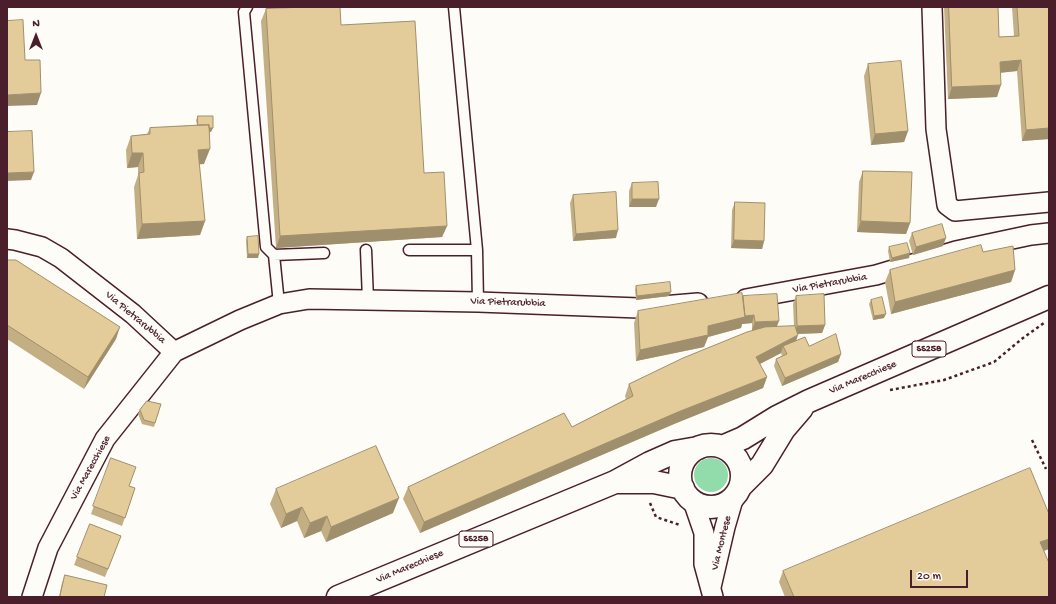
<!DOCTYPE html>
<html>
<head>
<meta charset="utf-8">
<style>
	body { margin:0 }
	#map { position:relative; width:1056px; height:604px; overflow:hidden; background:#fdfcf7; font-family:"Gochi Hand",sans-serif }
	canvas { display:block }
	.frame { position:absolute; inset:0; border:8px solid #4a1f2b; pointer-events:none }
	.north { position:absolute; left:16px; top:16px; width:40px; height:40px; -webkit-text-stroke:3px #fdfcf7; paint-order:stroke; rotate:0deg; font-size:11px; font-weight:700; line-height:16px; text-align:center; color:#4a1f2b }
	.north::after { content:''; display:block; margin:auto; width:14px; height:18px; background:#4a1f2b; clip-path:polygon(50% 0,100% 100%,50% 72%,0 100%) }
	.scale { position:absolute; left:910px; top:570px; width:58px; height:18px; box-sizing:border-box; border:2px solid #4a1f2b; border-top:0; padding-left:5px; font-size:12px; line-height:14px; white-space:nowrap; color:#4a1f2b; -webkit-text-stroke:3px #fdfcf7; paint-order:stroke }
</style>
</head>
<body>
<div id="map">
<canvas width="1056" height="604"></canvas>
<div class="frame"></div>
<div class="north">N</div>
<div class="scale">20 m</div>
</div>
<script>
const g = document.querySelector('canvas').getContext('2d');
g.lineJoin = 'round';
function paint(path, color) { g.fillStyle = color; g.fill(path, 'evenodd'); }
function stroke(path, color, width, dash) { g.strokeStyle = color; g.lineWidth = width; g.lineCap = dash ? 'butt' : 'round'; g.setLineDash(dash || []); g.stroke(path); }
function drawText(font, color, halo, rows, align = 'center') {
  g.font = font + ' "Gochi Hand",sans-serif'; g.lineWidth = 3; g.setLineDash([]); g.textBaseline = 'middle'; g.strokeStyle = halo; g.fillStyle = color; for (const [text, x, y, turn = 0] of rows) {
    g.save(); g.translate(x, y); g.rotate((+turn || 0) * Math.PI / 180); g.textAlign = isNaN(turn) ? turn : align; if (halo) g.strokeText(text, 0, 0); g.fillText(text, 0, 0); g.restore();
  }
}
paint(new Path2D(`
	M694 475a17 17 0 1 1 34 0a17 17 0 1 1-34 0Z`), '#92dbab');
const service = new Path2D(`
	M 247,7 L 244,12 L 266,247 L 274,255 L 279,304
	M 454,7 L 477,250 L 478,302
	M 366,250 L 368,300
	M 409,250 L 477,250
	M 274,255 L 324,253`);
const minor = new Path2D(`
	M 932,7 L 936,129 L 947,205 L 955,211 L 1049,202
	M 7,239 L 15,240 L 42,247 L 61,258 L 133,314 L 174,352
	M 746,299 L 876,275 L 956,251 L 1031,235 L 1049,233
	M 693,501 L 704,533 L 704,564 L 713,597
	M 711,587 L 725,527 L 734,496
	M 32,597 L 48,548 L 105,439 L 174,352 L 240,320 L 279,304 L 309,299 L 478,302 L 639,308 L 698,303`);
const primary = new Path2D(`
	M680 476a31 31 0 1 1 62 0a31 31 0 1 1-62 0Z
	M 722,447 L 743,438 L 777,417 L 809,401 L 1049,297
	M 618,482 L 654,482 L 683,488
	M 740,487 L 762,465 L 784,429 L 802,408
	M 338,597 L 615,482 L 650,463 L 675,452 L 698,448`);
stroke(service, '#4a1f2b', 13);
stroke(minor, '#4a1f2b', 22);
stroke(primary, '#4a1f2b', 25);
stroke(new Path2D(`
	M 890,390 L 944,380 L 994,362 L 1023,338 L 1044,323
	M 1032,440 L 1046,469
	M 650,503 L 656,517 L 680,525`), '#4a1f2b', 2.5, [3, 3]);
stroke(service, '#fdfcf7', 10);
stroke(minor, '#fdfcf7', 19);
stroke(primary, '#fdfcf7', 22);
paint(new Path2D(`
	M 944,7 L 998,7 L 999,37 L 1014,36 L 1012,7 L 1049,7 L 1049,139 L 1022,141 L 1017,71 L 1000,73 L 997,97 L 948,99 Z
	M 266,9 L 341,25 L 424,173 L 447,226 L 442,237 L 276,248 L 261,21 Z
	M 868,64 L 908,131 L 904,142 L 871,145 L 864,76 Z
	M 198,116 L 211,132 L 209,132 L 204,164 L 199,164 L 205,221 L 200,235 L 137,239 L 134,187 L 138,175 L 138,167 L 127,168 L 126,150 L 131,136 L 147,134 L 150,128 L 197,125 L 196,120 Z
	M 863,171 L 910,223 L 906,234 L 857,232 L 859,182 Z
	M 632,183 L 656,207 L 629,207 L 629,191 Z
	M 573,195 L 616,238 L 573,241 L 570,203 Z
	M 735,202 L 764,241 L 762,249 L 731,248 L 732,210 Z
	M 912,233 L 943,246 L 913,255 L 909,241 Z
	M 247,237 L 258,258 L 247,258 L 246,241 Z
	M 889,247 L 909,258 L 890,262 L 888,251 Z
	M 983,252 L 1015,270 L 1011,282 L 891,314 L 885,282 L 890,270 Z
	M 7,260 L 116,339 L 84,389 L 7,339 Z
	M 636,286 L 669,296 L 636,300 L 635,290 Z
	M 743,296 L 777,327 L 794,326 L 793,304 L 796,296 L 825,325 L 822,333 L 797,334 L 796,341 L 809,346 L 841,354 L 838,362 L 782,386 L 774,366 L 776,359 L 782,356 L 781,353 L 760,364 L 767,377 L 763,388 L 674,424 L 420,533 L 403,499 L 408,487 L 572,427 L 626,399 L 625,396 L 629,384 L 754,330 L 752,330 L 752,323 L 742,324 L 741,328 L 708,337 L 704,347 L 636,361 L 634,323 L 638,311 L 742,299 Z
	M 871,300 L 884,318 L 873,320 L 869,304 Z
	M 161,404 L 154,427 L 142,424 L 138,414 L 140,410 Z
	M 111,458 L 129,486 L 135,488 L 122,526 L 91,514 Z
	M 276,489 L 393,513 L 326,542 L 321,531 L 304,538 L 297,521 L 281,528 L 270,504 Z
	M 90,524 L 121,536 L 105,577 L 74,565 Z
	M 1044,551 L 1049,597 L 785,597 L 779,582 L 783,571 Z
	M 65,575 L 104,597 L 59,597 L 62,583 Z`), '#c4af84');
paint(new Path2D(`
	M 1021,60 L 1017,71 L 996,73 L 1000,62 Z
	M 1001,85 L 997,97 L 948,99 L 952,87 Z
	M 41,93 L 37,105 L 7,106 L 7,95 Z
	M 198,128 L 213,128 L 211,132 L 197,132 Z
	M 1049,128 L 1049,139 L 1022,141 L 1026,130 Z
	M 908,131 L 904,142 L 871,145 L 875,134 Z
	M 210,149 L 204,164 L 192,165 L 198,150 Z
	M 132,153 L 143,153 L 138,167 L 127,168 Z
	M 34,172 L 31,180 L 7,181 L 7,173 Z
	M 632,199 L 659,199 L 656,207 L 629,207 Z
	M 205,221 L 200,235 L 137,239 L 142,224 Z
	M 861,221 L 910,223 L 906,234 L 857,232 Z
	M 447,226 L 442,237 L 276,248 L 280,236 Z
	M 618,230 L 616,238 L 573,241 L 576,234 Z
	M 946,238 L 943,246 L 913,255 L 916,247 Z
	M 734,240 L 764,241 L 762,249 L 731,248 Z
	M 910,253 L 909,258 L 890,262 L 892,258 Z
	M 248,254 L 259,254 L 258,258 L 247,258 Z
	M 1015,270 L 1011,282 L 891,314 L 895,302 Z
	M 671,292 L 669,296 L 636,300 L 637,296 Z
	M 886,314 L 884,318 L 873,320 L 874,316 Z
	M 754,315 L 752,323 L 742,324 L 741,328 L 708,337 L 704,347 L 636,361 L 640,350 L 708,326 L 745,316 Z
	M 779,321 L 776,329 L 752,330 L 755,322 Z
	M 825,325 L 822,333 L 794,334 L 797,326 Z
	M 120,327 L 116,339 L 84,389 L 88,377 Z
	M 798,335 L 794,347 L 783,346 L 781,353 L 752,368 L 756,357 Z
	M 841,354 L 838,362 L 782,386 L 785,378 Z
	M 767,377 L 763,388 L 674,424 L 420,533 L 424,522 L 678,412 Z
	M 399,498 L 393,513 L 326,542 L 331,527 Z
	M 302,507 L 297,521 L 281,528 L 286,514 Z
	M 327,516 L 321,531 L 304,538 L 310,523 Z
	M 1049,539 L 1049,549 L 1036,554 L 1040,542 Z`), '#a08f6c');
const building = new Path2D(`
	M 306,7 L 340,7 L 341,25 L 415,21 L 424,173 L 444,172 L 447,226 L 280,236 L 266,9 Z
	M 949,7 L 998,7 L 999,37 L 1019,36 L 1017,7 L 1049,7 L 1049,128 L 1026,130 L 1021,60 L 1000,62 L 1001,85 L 952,87 Z
	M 23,20 L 25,60 L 40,60 L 41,93 L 7,95 L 7,21 Z
	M 901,61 L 908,131 L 875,134 L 868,64 Z
	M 198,116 L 213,116 L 213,128 L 209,128 L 209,125 L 198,125 Z
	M 209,125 L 210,149 L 198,150 L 205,221 L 142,224 L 139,173 L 144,172 L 143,153 L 132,153 L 131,136 L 150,134 L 150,128 Z
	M 32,131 L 34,172 L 7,173 L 7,132 Z
	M 863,171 L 912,172 L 910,223 L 861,221 Z
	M 658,182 L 659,199 L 632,199 L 632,183 Z
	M 616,192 L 618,230 L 576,234 L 573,195 Z
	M 735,202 L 765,203 L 764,241 L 734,240 Z
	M 942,224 L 946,238 L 916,247 L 912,233 Z
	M 258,236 L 259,254 L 248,254 L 247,237 Z
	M 907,243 L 910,253 L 892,258 L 889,247 Z
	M 981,245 L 983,252 L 1013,246 L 1015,270 L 895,302 L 890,270 Z
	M 7,260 L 16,260 L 120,327 L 88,377 L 7,325 Z
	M 670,282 L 671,292 L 637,296 L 636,286 Z
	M 742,293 L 745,317 L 708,326 L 708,335 L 640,350 L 638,311 Z
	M 777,294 L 779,321 L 755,322 L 754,315 L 745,316 L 743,296 Z
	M 824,294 L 825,325 L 797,326 L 796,296 Z
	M 882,297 L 886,314 L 874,316 L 871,300 Z
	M 795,326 L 798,335 L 756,357 L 767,377 L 678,412 L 424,522 L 408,487 L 564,413 L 572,427 L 633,396 L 629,384 L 683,358 L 747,332 L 765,327 Z
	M 836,334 L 841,354 L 785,378 L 776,359 L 787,354 L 783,346 L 805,337 L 809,346 Z
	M 147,401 L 161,404 L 155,423 L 144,420 L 140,410 Z
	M 376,446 L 399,498 L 331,527 L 327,516 L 310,523 L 302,507 L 286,514 L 276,489 Z
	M 111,458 L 136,467 L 129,486 L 135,488 L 125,518 L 93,506 Z
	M 1030,468 L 1049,514 L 1049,539 L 1040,542 L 1049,563 L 1049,597 L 794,597 L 783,571 Z
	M 90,524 L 121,536 L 108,569 L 77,557 Z
	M 65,575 L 107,585 L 104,597 L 60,597 Z`);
paint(building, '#e4cc9a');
stroke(building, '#a08f6c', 1);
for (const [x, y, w] of [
	[929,349,34],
	[476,539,34]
]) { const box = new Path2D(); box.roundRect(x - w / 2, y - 8, w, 16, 3); g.fillStyle = '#fdfcf7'; g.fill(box); stroke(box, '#4a1f2b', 1); }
drawText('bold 10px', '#4a1f2b', null, [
	["SS258",929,349],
	["SS258",476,539]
]);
drawText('11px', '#4a1f2b', '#fdfcf7', [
	["Via Pietrarubbia",830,284,-10],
	["Via Pietrarubbia",508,303,2],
	["Via Pietrarubbia",135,318,40],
	["Via Marecchiese",863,378,-23],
	["Via Marecchiese",91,468,-61],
	["Via Montese",722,543,-76],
	["Via Marecchiese",410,567,-23]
]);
</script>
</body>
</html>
